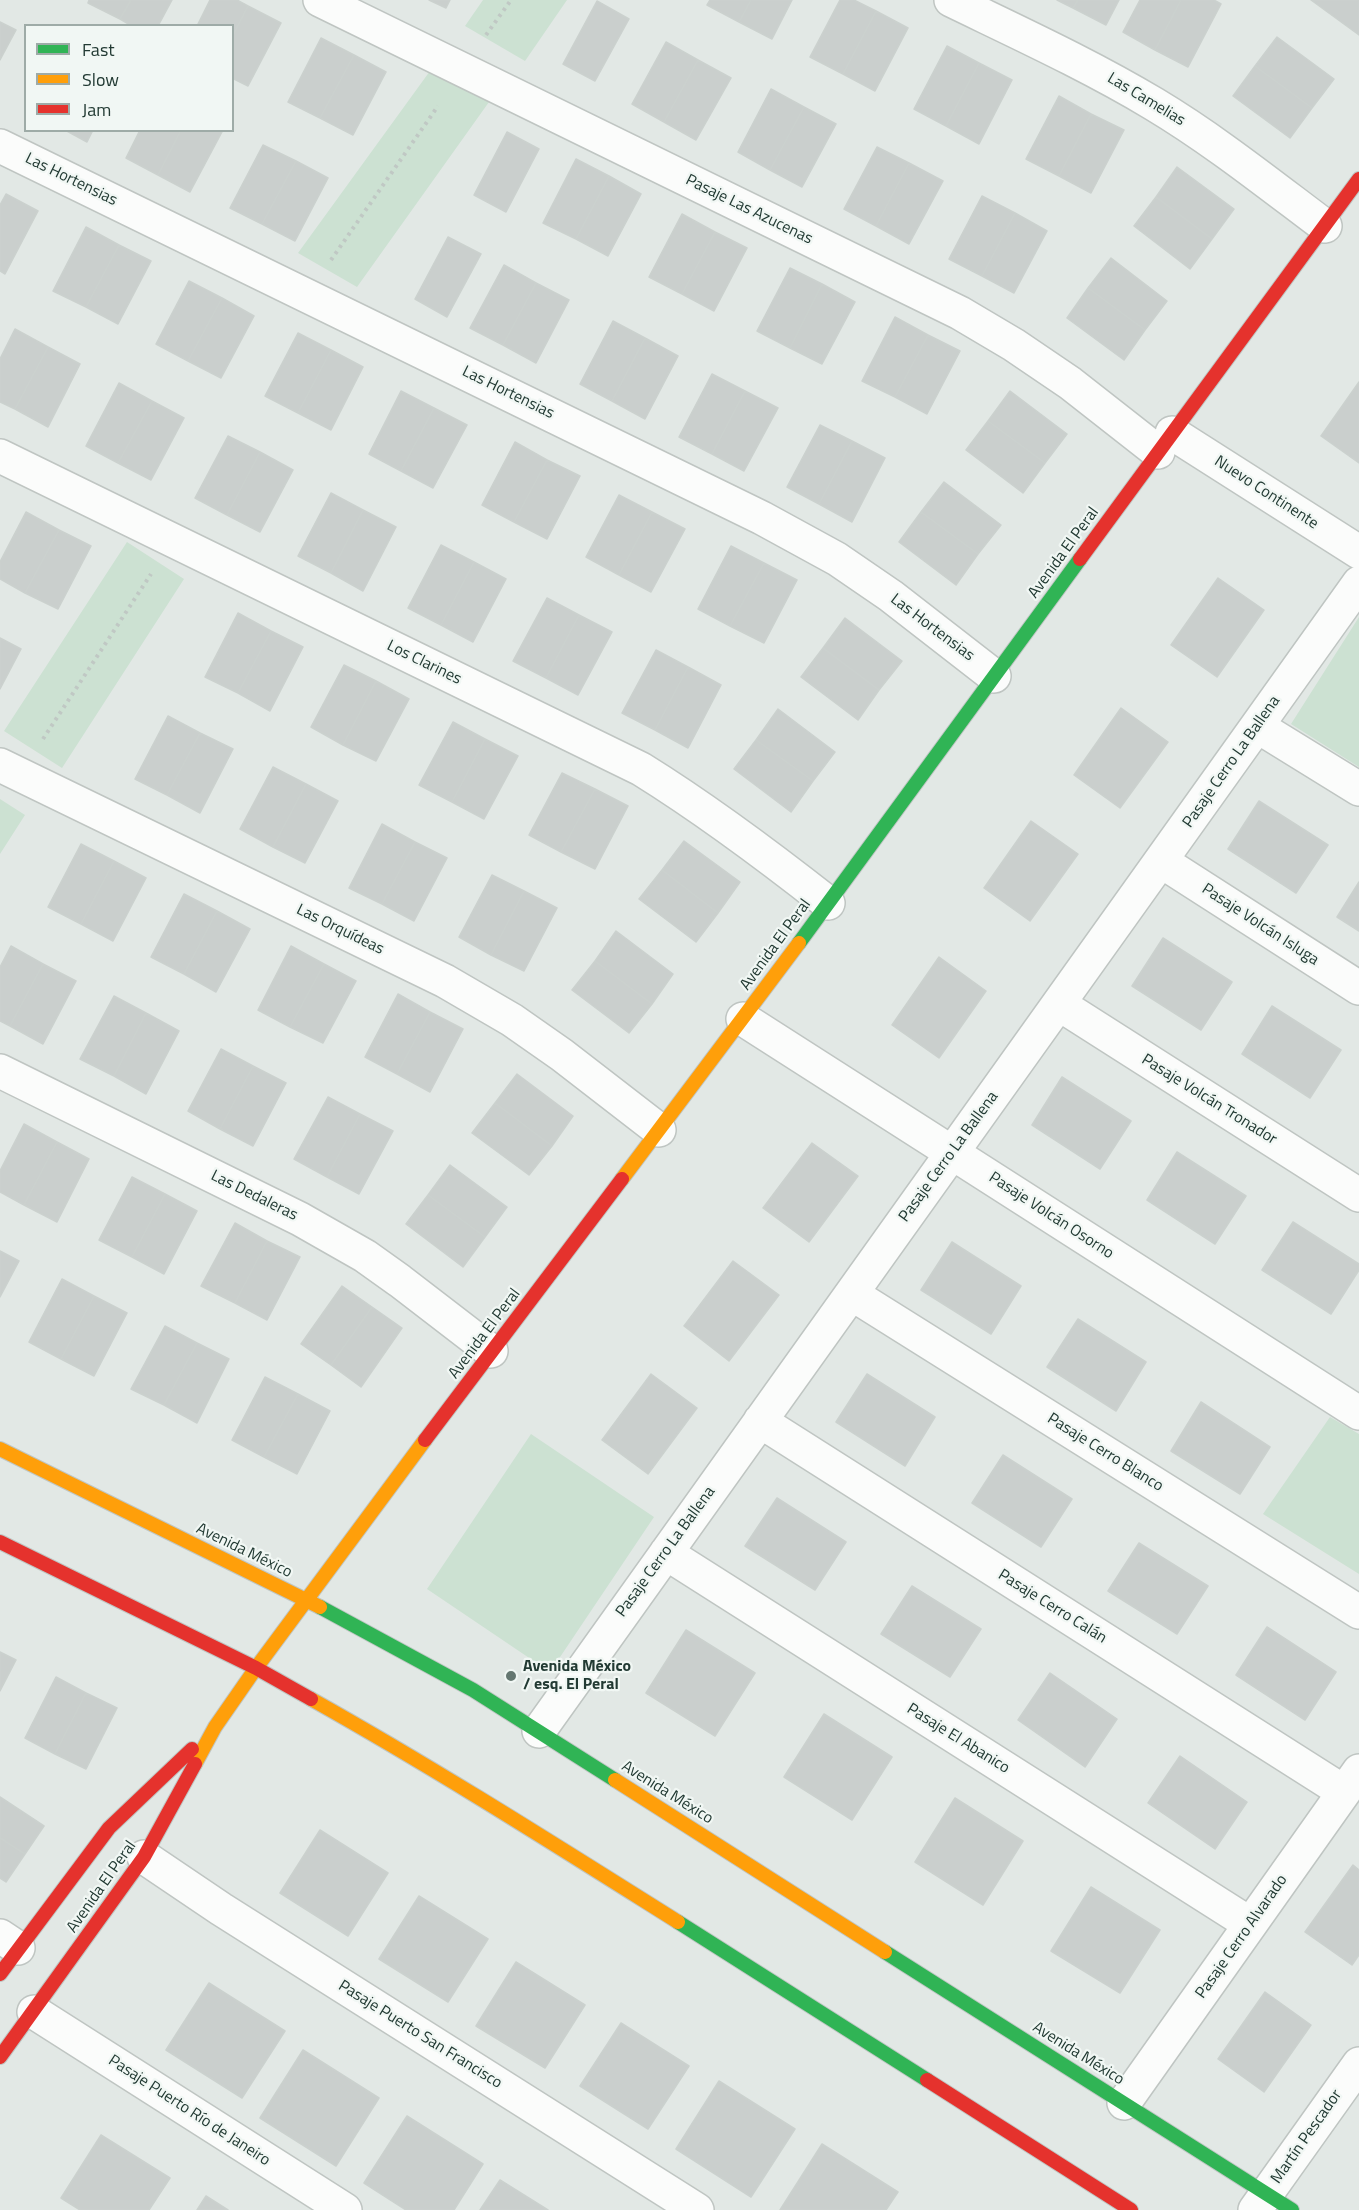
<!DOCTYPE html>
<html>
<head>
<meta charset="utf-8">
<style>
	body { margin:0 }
	#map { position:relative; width:1359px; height:2210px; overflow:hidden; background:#e2e8e5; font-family:"Titillium Web",sans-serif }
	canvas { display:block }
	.legend { position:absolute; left:24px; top:24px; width:210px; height:108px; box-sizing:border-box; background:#f1f7f4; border:2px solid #9eaba7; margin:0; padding:8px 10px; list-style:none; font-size:18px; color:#223a33 }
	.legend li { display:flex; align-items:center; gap:12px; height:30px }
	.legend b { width:30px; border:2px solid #9eaba7 }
</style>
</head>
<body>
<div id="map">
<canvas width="1359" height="2210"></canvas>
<ul class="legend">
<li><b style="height:8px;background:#30b455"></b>Fast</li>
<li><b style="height:8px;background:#ff9f0a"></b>Slow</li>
<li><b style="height:8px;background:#e5322d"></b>Jam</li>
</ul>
</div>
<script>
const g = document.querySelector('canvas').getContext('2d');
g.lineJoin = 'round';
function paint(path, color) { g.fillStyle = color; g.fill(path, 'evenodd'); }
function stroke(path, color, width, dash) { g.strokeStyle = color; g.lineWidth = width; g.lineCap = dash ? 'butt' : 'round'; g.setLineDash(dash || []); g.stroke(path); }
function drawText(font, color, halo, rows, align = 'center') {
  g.font = font + ' "Titillium Web",sans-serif'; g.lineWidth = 4.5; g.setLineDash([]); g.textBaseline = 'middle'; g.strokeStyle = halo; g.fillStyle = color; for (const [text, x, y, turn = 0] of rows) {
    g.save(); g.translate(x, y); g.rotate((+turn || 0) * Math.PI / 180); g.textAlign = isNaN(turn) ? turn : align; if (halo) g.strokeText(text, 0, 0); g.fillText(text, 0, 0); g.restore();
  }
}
paint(new Path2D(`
	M 483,0 L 567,0 L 525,61 L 465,26 Z
	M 430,71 L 489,102 L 357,287 L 298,253 Z
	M 127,542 L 184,579 L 62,768 L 4,731 Z
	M 1359,617 L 1359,767 L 1291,724 Z
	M 0,799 L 25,815 L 0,854 Z
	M 1330,1417 L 1359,1434 L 1359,1574 L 1263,1514 Z
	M 531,1434 L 654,1517 L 550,1672 L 427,1589 Z`), '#cce1d2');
const building = new Path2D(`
	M 89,0 L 131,0 L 120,19 L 88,3 Z
	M 131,0 L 172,0 L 158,26 L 132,26 L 120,19 Z
	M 210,0 L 237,0 L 248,6 L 232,37 L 232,26 L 197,26 Z
	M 429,0 L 450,0 L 446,8 Z
	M 710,0 L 751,0 L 739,22 L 707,5 Z
	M 751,0 L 792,0 L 772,39 L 739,22 Z
	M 840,0 L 854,0 L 876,11 L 843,74 L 810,57 Z
	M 1057,0 L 1078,0 L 1073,8 Z
	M 1078,0 L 1119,0 L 1106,25 L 1073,8 Z
	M 1140,0 L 1181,0 L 1155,50 L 1123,32 Z
	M 1181,0 L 1214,0 L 1221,4 L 1188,67 L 1155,50 Z
	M 1311,0 L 1359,0 L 1359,35 Z
	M 597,1 L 629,19 L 595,81 L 563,64 Z
	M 248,6 L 281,23 L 248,86 L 232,78 L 232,37 Z
	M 876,11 L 908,28 L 875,91 L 843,74 Z
	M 0,22 L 16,30 L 0,60 Z
	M 1277,37 L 1334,79 L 1312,108 L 1255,66 Z
	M 321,38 L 354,55 L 320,118 L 288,102 Z
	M 666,42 L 698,60 L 664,122 L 632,104 Z
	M 947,46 L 979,63 L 946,126 L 914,109 Z
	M 354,55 L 386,72 L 353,135 L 320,118 Z
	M 698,60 L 731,78 L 696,140 L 664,122 Z
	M 979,63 L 1012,80 L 979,144 L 946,126 Z
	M 1255,66 L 1312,108 L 1290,138 L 1233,96 Z
	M 771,89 L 804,107 L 770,170 L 738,152 Z
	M 1059,96 L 1091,114 L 1059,176 L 1026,159 Z
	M 804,107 L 836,124 L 802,187 L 770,170 Z
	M 1091,114 L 1124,130 L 1091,193 L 1059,176 Z
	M 65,130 L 93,130 L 87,142 Z
	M 140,130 L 181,130 L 158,175 L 126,158 Z
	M 181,130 L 223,130 L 190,192 L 158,175 Z
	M 507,132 L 539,149 L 506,212 L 474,195 Z
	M 263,145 L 296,161 L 262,224 L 230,208 Z
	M 877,147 L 909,163 L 876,226 L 844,209 Z
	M 576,159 L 609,176 L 576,239 L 543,223 Z
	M 296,161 L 328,178 L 295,241 L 262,224 Z
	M 909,163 L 943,181 L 909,244 L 876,226 Z
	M 1177,167 L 1234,209 L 1212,239 L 1156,197 Z
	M 609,176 L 641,194 L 608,256 L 576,239 Z
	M 6,194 L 38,211 L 5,274 L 0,271 L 0,205 Z
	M 982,196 L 1015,213 L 982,276 L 949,259 Z
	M 1156,197 L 1212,239 L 1190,269 L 1134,226 Z
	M 1015,213 L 1047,231 L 1014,293 L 982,276 Z
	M 682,214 L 715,232 L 682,294 L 649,277 Z
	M 86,227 L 119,245 L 86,307 L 53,291 Z
	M 715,232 L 747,248 L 714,311 L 682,294 Z
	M 448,237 L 481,254 L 447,317 L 415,299 Z
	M 119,245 L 151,261 L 118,324 L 86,307 Z
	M 1111,258 L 1167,301 L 1145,330 L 1088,288 Z
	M 504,265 L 536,283 L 503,345 L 470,328 Z
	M 790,268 L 822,284 L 790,348 L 757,331 Z
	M 189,281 L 222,298 L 188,361 L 156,344 Z
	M 536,283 L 569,300 L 536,363 L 503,345 Z
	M 822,284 L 855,302 L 822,364 L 790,348 Z
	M 1088,288 L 1145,330 L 1124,360 L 1067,318 Z
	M 222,298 L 254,316 L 221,378 L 188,361 Z
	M 895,317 L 928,335 L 895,397 L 862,381 Z
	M 613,321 L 645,338 L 612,401 L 580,384 Z
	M 15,329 L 48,347 L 15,409 L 0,402 L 0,359 Z
	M 298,333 L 331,350 L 298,413 L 265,396 Z
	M 928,335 L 960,351 L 927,414 L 895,397 Z
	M 645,338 L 678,356 L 645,419 L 612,401 Z
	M 48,347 L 80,364 L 48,427 L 15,409 Z
	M 331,350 L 363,367 L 331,430 L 298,413 Z
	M 712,374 L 745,391 L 712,454 L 679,437 Z
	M 1359,382 L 1359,463 L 1321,436 Z
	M 119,383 L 152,401 L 118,463 L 86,446 Z
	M 401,391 L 434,408 L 401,471 L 369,454 Z
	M 745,391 L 778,408 L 744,471 L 712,454 Z
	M 1010,391 L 1067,434 L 1045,463 L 988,421 Z
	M 152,401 L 184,418 L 151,480 L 118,463 Z
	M 434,408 L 467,425 L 433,488 L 401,471 Z
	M 988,421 L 1045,463 L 1023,493 L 966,450 Z
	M 820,425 L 852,441 L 819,504 L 787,487 Z
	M 228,436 L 260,452 L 227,515 L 195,498 Z
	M 852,441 L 885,458 L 852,522 L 819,504 Z
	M 515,442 L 547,460 L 514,522 L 482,505 Z
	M 260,452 L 293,470 L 260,532 L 227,515 Z
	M 547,460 L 580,476 L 547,539 L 514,522 Z
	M 944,482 L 1001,525 L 978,554 L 921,512 Z
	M 331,493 L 363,510 L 331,573 L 298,556 Z
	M 619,495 L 652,512 L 619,575 L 586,557 Z
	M 363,510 L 396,527 L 363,591 L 331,573 Z
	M 26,512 L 59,530 L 25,593 L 0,579 L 0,562 Z
	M 652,512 L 685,529 L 651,592 L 619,575 Z
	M 921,512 L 978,554 L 956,585 L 899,542 Z
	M 59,530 L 91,546 L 58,609 L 25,593 Z
	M 441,545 L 474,562 L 441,625 L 408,608 Z
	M 731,546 L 764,563 L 730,626 L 698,609 Z
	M 474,562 L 506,579 L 473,642 L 441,625 Z
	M 764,563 L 797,580 L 764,643 L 730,626 Z
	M 1218,578 L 1264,610 L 1217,677 L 1171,645 Z
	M 547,598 L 579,615 L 546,678 L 513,661 Z
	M 238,613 L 271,631 L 238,693 L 205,677 Z
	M 579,615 L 612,632 L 578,695 L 546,678 Z
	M 845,618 L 902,661 L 879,690 L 823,648 Z
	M 271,631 L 303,647 L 270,711 L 238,693 Z
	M 0,638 L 21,649 L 0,689 Z
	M 823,648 L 879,690 L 858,720 L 801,677 Z
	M 656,650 L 688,667 L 655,730 L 622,713 Z
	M 344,665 L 376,681 L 343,745 L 311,727 Z
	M 688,667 L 721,685 L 688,748 L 655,730 Z
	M 376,681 L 409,699 L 376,761 L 343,745 Z
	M 1121,708 L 1168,742 L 1120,808 L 1074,775 Z
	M 778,709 L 835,752 L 813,781 L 756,740 Z
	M 168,716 L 200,733 L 167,795 L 135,779 Z
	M 453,722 L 485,739 L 452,802 L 419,785 Z
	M 200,733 L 233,749 L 200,813 L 167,795 Z
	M 485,739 L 518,756 L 484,819 L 452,802 Z
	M 756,740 L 813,781 L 791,812 L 734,769 Z
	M 273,767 L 306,784 L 273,847 L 240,829 Z
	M 562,773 L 595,789 L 561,852 L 529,835 Z
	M 306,784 L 338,801 L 305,863 L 273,847 Z
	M 595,789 L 628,806 L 595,869 L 561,852 Z
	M 1259,801 L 1328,845 L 1296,893 L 1228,849 Z
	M 1031,821 L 1078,854 L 1030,921 L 984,888 Z
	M 382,824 L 415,842 L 382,904 L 349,888 Z
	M 684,841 L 740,882 L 718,913 L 662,870 Z
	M 415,842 L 447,858 L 414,921 L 382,904 Z
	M 81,844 L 114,861 L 81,924 L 48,907 Z
	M 114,861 L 146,878 L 113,941 L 81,924 Z
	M 662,870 L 718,913 L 696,942 L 639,899 Z
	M 492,875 L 524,891 L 491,955 L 459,937 Z
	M 1359,882 L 1359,931 L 1337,917 Z
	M 524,891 L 557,908 L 524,971 L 491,955 Z
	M 184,894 L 217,911 L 184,974 L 151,957 Z
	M 217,911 L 250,929 L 216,992 L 184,974 Z
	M 616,931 L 673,974 L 652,1004 L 595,961 Z
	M 1163,938 L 1232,982 L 1201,1030 L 1132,986 Z
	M 11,946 L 43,964 L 10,1026 L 0,1021 L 0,967 Z
	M 291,946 L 324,964 L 290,1027 L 258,1010 Z
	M 939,957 L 986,991 L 939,1058 L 892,1025 Z
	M 595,961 L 652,1004 L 629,1033 L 572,990 Z
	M 43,964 L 76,981 L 43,1044 L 10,1026 Z
	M 324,964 L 356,981 L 323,1043 L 290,1027 Z
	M 398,994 L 430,1012 L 397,1074 L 365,1057 Z
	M 114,996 L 146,1013 L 114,1076 L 80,1059 Z
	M 1272,1006 L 1341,1050 L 1310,1098 L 1242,1054 Z
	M 430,1012 L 463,1029 L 430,1092 L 397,1074 Z
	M 146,1013 L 179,1031 L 146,1094 L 114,1076 Z
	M 221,1049 L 253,1066 L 220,1129 L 188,1111 Z
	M 253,1066 L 286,1083 L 253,1146 L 220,1129 Z
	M 517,1074 L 573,1116 L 552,1146 L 495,1103 Z
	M 1062,1077 L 1131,1121 L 1100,1169 L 1032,1125 Z
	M 328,1097 L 360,1114 L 327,1177 L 294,1159 Z
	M 495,1103 L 552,1146 L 529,1175 L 472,1133 Z
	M 360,1114 L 393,1131 L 359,1194 L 327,1177 Z
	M 24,1124 L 57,1142 L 24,1205 L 0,1192 L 0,1171 Z
	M 57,1142 L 89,1159 L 57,1222 L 24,1205 Z
	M 812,1143 L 858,1176 L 809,1242 L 763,1208 Z
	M 1177,1152 L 1246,1196 L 1215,1244 L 1147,1200 Z
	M 450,1165 L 507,1207 L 485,1237 L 428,1195 Z
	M 132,1177 L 165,1194 L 132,1257 L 99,1240 Z
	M 165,1194 L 197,1211 L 164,1274 L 132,1257 Z
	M 428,1195 L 485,1237 L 463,1267 L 406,1224 Z
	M 1293,1222 L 1359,1264 L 1359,1270 L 1331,1314 L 1262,1270 Z
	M 235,1223 L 267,1241 L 235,1303 L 201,1286 Z
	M 267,1241 L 300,1257 L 267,1320 L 235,1303 Z
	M 952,1242 L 1021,1286 L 991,1334 L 921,1290 Z
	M 0,1251 L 19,1261 L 0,1297 Z
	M 733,1261 L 779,1295 L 729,1361 L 684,1326 Z
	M 62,1279 L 94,1296 L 61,1359 L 29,1342 Z
	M 342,1286 L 372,1307 L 331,1365 L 301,1344 Z
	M 94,1296 L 127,1313 L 94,1376 L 61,1359 Z
	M 372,1307 L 402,1328 L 361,1387 L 331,1365 Z
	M 1078,1319 L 1146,1362 L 1116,1411 L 1047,1367 Z
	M 165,1326 L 197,1343 L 164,1405 L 131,1389 Z
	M 197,1343 L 229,1359 L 197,1423 L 164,1405 Z
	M 651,1374 L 697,1408 L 648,1474 L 602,1440 Z
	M 867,1374 L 935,1417 L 905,1466 L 836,1422 Z
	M 265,1377 L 298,1394 L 264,1457 L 232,1440 Z
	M 298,1394 L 330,1411 L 297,1474 L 264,1457 Z
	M 1201,1402 L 1270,1447 L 1240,1494 L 1171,1451 Z
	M 1003,1455 L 1072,1499 L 1041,1547 L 972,1503 Z
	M 777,1498 L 846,1542 L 815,1590 L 745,1546 Z
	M 1139,1543 L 1208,1586 L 1177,1634 L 1108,1591 Z
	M 912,1586 L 981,1629 L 950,1677 L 881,1634 Z
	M 1267,1627 L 1336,1672 L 1305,1720 L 1236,1675 Z
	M 686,1630 L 755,1673 L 715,1736 L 646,1693 Z
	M 0,1652 L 16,1660 L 0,1691 Z
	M 1050,1673 L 1117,1719 L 1085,1767 L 1018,1720 Z
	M 56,1677 L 86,1693 L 55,1754 L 25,1738 Z
	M 86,1693 L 117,1708 L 86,1769 L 55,1754 Z
	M 824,1714 L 892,1757 L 852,1820 L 784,1777 Z
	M 1180,1756 L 1247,1802 L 1215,1849 L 1148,1803 Z
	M 0,1797 L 44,1826 L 25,1854 L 0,1838 Z
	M 955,1798 L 1023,1841 L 983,1905 L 915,1862 Z
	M 320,1830 L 388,1873 L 348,1936 L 280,1893 Z
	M 0,1838 L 25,1854 L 6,1882 L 0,1878 Z
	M 1353,1865 L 1359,1870 L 1359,1955 L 1352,1965 L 1305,1932 Z
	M 1091,1887 L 1160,1930 L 1120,1993 L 1051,1951 Z
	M 419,1896 L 488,1939 L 448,2002 L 379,1959 Z
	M 516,1962 L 585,2005 L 545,2068 L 476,2026 Z
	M 209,1983 L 285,2031 L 242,2098 L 166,2050 Z
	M 1265,1992 L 1311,2025 L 1264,2092 L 1218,2059 Z
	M 621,2023 L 689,2066 L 648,2129 L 580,2086 Z
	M 303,2050 L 379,2098 L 336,2166 L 260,2118 Z
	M 719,2081 L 795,2129 L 751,2197 L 676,2149 Z
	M 407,2116 L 483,2164 L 454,2210 L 406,2210 L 364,2183 Z
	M 101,2135 L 170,2178 L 149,2210 L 80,2210 L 61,2198 Z
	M 822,2144 L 898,2192 L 886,2210 L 780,2210 Z
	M 500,2180 L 548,2210 L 480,2210 Z
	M 206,2196 L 228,2210 L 197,2210 Z`);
paint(building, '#cacfcd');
stroke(building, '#cbd1ce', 1.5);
const street = new Path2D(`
	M 320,0 L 960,313 L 1014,345 L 1070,383 L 1158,452
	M 951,0 C 1019,33 1089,65 1154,104 C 1214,140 1269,184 1325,226
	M 0,146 L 762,518 L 837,559 L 891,596 L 994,676
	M 1172,433 L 1359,552
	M 0,456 L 641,769 C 707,810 767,855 828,903
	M 1257,726 L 1359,789
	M 0,765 L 445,981 L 512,1020 L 562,1055 L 659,1130
	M 1161,861 L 1359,988
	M 1059,1004 L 1359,1195
	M 743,1019 L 1359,1413
	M 0,1071 L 300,1219 L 365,1256 L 400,1281 L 491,1351
	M 852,1294 L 1359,1612
	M 760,1421 L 1344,1792
	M 666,1553 L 1250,1924
	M 539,1731 L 1359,583
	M 144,1857 L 221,1909 L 697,2210
	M 0,1936 L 18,1948
	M 34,2012 L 345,2210
	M 1124,2103 L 1359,1771
	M 1255,2210 L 1359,2064`);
const fast = new Path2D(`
	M 799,943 L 1080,559
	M 320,1607 L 473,1690 L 615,1780
	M 678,1922 L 927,2080
	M 885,1952 L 1292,2210`);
const slow = new Path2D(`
	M 622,1179 L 799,943
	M 0,1449 L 320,1607
	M 311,1699 C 436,1769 557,1846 678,1922
	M 195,1764 L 215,1727 L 256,1668 L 425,1440
	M 615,1780 L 885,1952`);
const jam = new Path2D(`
	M 1080,559 L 1359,179
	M 425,1440 L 622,1179
	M 0,1542 L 256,1668 L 311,1699
	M 0,1974 L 109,1828 L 192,1749
	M 0,2057 L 144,1857 L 195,1764
	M 927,2080 L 1131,2210`);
stroke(street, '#bfc5c2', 36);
stroke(fast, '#bfc6c3', 16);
stroke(slow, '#bfc6c3', 16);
stroke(jam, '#bfc6c3', 16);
stroke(new Path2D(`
	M 486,35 L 511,0
	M 331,260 L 438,106
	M 43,739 L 151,574`), '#c0c8c4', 4, [3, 4.5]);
stroke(street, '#fbfcfb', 33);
stroke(fast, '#30b455', 14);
stroke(slow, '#ff9f0a', 14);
stroke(jam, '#e5322d', 14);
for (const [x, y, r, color] of [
	[511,1676,6,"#657771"]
]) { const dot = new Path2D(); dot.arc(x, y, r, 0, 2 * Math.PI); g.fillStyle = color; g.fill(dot); stroke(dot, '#f1f7f4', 2); }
drawText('16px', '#223a33', '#f1f7f4', [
	["Las Camelias",1146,100,31],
	["Las Hortensias",71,180,26],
	["Pasaje Las Azucenas",749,210,26],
	["Las Hortensias",508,393,26],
	["Nuevo Continente",1266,493,33],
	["Avenida El Peral",1064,553,-54],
	["Las Hortensias",932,628,37],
	["Los Clarines",424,663,26],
	["Pasaje Cerro La Ballena",1232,762,-55],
	["Pasaje Volcán Isluga",1260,925,33],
	["Las Orquídeas",340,930,26],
	["Avenida El Peral",776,945,-54],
	["Pasaje Volcán Tronador",1209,1100,32],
	["Pasaje Cerro La Ballena",949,1157,-54],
	["Las Dedaleras",254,1196,26],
	["Pasaje Volcán Osorno",1051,1216,33],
	["Avenida El Peral",485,1334,-53],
	["Pasaje Cerro Blanco",1105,1453,32],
	["Avenida México",244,1551,26],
	["Pasaje Cerro La Ballena",666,1552,-54],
	["Pasaje Cerro Calán",1052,1607,32],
	["Pasaje El Abanico",958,1739,32],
	["Avenida México",667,1793,32],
	["Avenida El Peral",102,1887,-55],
	["Pasaje Cerro Alvarado",1242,1937,-55],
	["Pasaje Puerto San Francisco",420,2035,32],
	["Avenida México",1078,2054,32],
	["Pasaje Puerto Río de Janeiro",189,2111,33],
	["Martín Pescador",1307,2137,-55]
]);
drawText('bold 16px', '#223a33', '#f1f7f4', [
	["Avenida México",523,1667],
	["/ esq. El Peral",523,1685]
], 'left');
</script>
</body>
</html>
